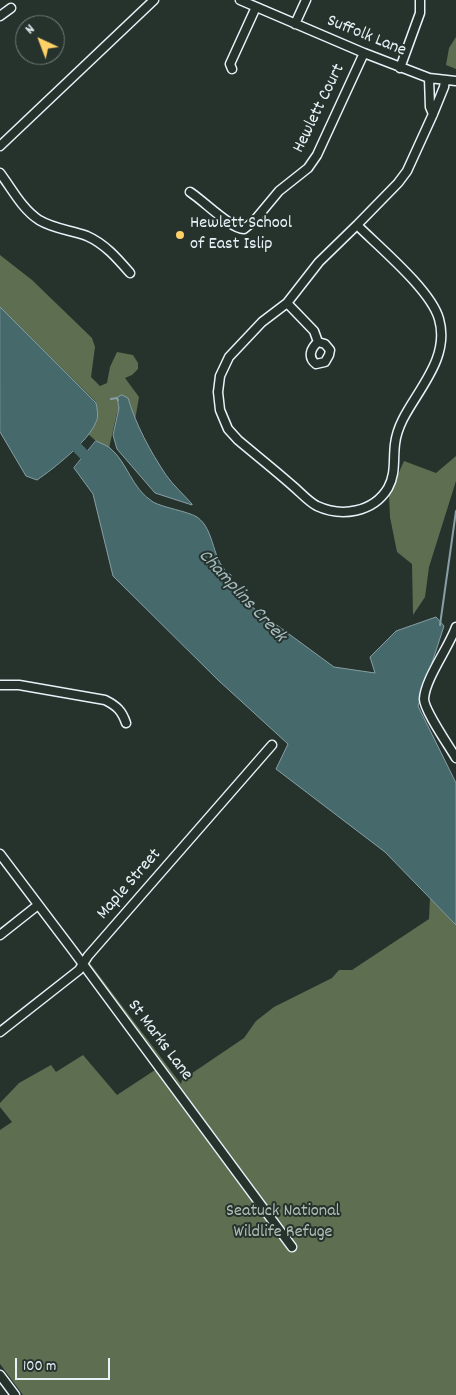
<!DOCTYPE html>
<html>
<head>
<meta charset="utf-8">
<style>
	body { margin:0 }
	#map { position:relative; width:456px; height:1395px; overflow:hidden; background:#26332d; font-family:Dekko,sans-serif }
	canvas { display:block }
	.north { position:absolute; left:15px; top:15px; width:50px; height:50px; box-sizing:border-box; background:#26332d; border:1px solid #747f7e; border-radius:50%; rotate:317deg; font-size:14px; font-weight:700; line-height:20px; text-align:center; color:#e8f1f8 }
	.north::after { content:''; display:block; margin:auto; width:18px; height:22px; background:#ffd166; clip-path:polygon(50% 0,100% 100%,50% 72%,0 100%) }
	.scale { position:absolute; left:15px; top:1358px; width:95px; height:22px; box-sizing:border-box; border:2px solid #e8f1f8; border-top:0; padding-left:6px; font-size:15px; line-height:18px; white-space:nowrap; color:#e8f1f8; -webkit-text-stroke:4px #26332d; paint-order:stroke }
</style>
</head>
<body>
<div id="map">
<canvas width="456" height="1395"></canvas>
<div class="north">N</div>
<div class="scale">100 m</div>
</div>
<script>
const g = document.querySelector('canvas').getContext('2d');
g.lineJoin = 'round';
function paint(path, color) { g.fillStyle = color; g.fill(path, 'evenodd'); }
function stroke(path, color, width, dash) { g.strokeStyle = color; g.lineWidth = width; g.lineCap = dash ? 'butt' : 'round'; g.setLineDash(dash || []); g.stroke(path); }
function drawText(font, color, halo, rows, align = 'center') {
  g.font = font + ' Dekko,sans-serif'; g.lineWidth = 4; g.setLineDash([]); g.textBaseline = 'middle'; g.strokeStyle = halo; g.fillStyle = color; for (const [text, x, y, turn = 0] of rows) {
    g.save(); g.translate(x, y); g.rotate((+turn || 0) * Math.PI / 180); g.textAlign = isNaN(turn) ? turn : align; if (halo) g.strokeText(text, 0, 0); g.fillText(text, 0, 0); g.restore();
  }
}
paint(new Path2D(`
	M 456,37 L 456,69 L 446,65 L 449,48 Z
	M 0,255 L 32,280 L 92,338 L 95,347 L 91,377 L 100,386 L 107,383 L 110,367 L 117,352 L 133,355 L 138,363 L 138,369 L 132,375 L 125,378 L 139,397 L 135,420 L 128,398 L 117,413 L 109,448 L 96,441 L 88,434 L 97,421 L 96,402 L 0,307 Z
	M 456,456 L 456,481 L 429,567 L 425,597 L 413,615 L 412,564 L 397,552 L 390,517 L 389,495 L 404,461 L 436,473 Z
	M 430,898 L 456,925 L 456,1395 L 23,1395 L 0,1364 L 0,1130 L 12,1122 L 0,1107 L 0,1103 L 19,1083 L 51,1065 L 56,1072 L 83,1055 L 117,1095 L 158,1068 L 84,967 L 86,958 L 181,1084 L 182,1080 L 244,1038 L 256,1021 L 274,1007 L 332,978 L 339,970 L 352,970 L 429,919 Z`), '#5e6e50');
const water = new Path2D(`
	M 0,307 L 96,403 C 97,408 99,417 96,422 C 89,441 53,469 37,480 L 26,476 L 0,432 Z
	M 122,395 L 128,398 C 136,425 150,451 166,475 C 173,485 184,495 192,504 L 192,505 L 155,493 L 117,449 L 113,435 L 119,408 L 117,398 Z
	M 96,441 C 100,443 106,445 110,448 C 128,463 131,488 153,502 C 164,508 187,511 197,517 C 216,530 211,563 231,575 L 233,593 L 334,667 L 375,673 L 370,657 L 396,631 L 436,617 L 444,626 L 418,706 L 456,783 L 456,925 L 385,852 L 276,769 L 288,744 L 218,680 L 113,576 L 93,494 L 74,468 Z`);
paint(water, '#46696c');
stroke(water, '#879fa4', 1);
stroke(new Path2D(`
	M 111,399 L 117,398 L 118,400
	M 440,625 L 456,511`), '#879fa4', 2);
stroke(new Path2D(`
	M 66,436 L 95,466`), '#46696c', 11);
const street = new Path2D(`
	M 240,0 L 364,53 L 429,78 L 456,81
	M 0,16 L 11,8
	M 295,24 L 306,0
	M 400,68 L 420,13 L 420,0
	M 232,69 L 230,64 L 256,7
	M 429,78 L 430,107 L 433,114
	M 0,146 L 154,0
	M 0,173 C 12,189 22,209 39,220 C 54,229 71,230 87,236 C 105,244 117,258 130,273
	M 190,192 C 204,201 231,229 244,229 L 254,221 L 279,191 L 308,168 L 317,155 L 364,53
	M 357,225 C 379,247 431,290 439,319 C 450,357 419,388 403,419 C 399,427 396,435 395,444 C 393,460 396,474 388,488 C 373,513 341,517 317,506 C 309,502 301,493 294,487 C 276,471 257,456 238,440 L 228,429 L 220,410 L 218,392 L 220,376 L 229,357 L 262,322 L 287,303 L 319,262 L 357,225 L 398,183 L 407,171 L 433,114 L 444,87 L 445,80
	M 287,303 L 314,331 L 318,342 L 325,344 L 330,350 L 329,355 L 325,362 L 316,364 C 307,357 311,348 318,342
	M 456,627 C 449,647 425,679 424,699 C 424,710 449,746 456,758
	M 0,685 L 19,685 L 105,700 C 117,706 122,711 126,723
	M 0,854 L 74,952 L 292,1247
	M 0,935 L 38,905
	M 0,1032 L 79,970 L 88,956 L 272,745
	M 0,1375 L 15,1395`);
stroke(street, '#e8f1f8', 11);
stroke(street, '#26332d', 8);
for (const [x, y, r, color] of [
	[180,235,5,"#ffd166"]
]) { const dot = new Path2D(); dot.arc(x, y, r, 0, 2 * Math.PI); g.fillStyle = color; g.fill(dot); stroke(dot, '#26332d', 2); }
drawText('18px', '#e8f1f8', '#26332d', [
	["Suffolk Lane",366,37,22],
	["Hewlett Court",320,109,-64],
	["Maple Street",130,885,-49],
	["St Marks Lane",159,1041,53]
]);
drawText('18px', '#e8f1f8', '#26332d', [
	["Hewlett School",190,225],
	["of East Islip",190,246]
], 'left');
drawText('18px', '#b1bdb5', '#26332d', [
	["Seatuck National",283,1213],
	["Wildlife Refuge",283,1234]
]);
drawText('italic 19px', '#a7bbc0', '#26332d', [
	["Champlins Creek",241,597,47]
]);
</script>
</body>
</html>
